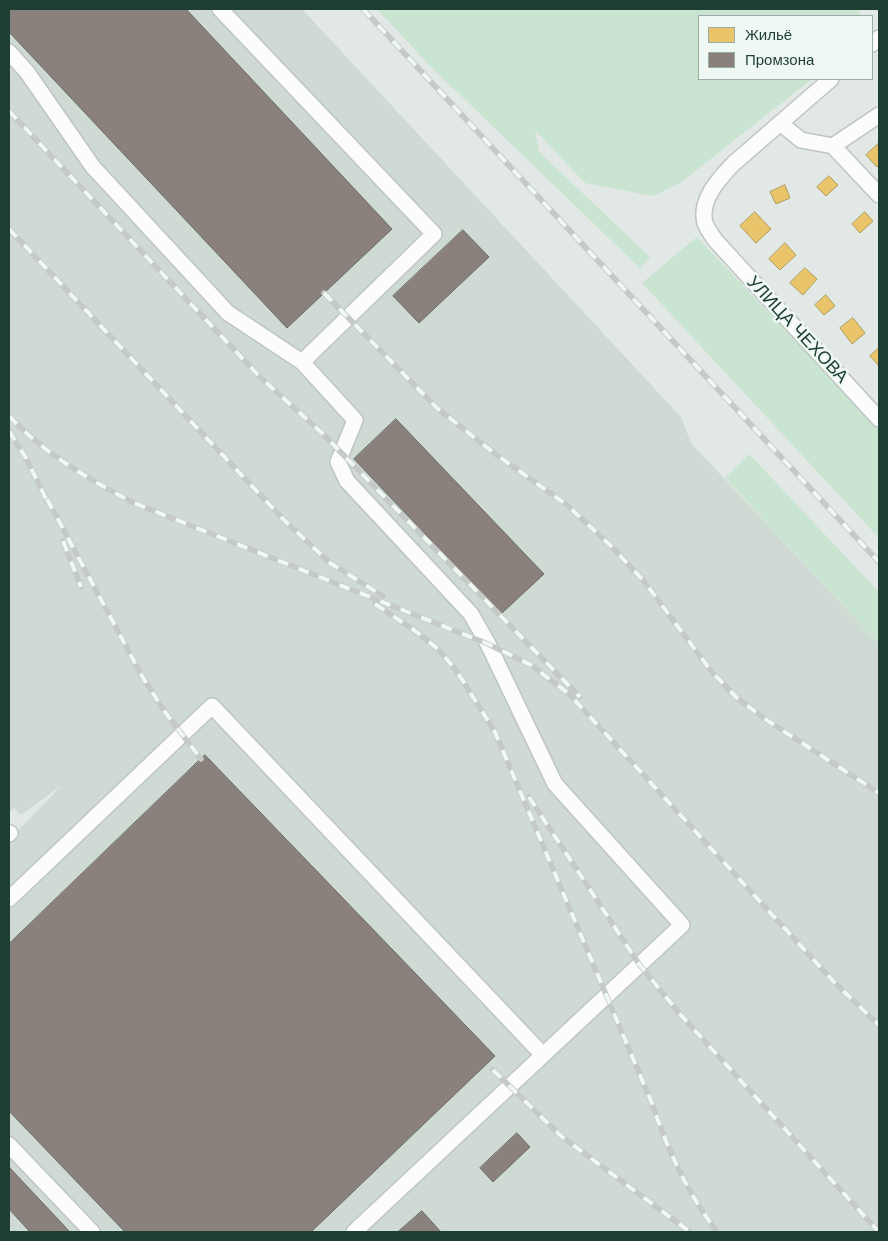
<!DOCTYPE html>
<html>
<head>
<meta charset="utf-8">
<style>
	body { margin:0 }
	#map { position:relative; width:888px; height:1241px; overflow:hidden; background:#e2e8e5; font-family:Helvetica,sans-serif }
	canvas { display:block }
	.frame { position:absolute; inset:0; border:10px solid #1e3d33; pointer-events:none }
	.legend { position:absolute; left:698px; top:15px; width:175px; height:65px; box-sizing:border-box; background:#eff8f3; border:1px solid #9bada6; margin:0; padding:6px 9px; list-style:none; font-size:15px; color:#1e3d33 }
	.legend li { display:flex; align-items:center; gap:10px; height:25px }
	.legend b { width:25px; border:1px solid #9bada6 }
</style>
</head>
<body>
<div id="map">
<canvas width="888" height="1241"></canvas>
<div class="frame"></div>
<ul class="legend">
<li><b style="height:14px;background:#e9c46a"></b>Жильё</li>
<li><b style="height:14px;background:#8a817c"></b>Промзона</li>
</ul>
</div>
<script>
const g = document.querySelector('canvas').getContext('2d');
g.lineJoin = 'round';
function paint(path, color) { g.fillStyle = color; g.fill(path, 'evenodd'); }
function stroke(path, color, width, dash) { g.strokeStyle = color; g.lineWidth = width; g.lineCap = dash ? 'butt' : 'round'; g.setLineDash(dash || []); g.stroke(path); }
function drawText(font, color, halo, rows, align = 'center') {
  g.font = font + ' Helvetica,sans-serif'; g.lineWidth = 5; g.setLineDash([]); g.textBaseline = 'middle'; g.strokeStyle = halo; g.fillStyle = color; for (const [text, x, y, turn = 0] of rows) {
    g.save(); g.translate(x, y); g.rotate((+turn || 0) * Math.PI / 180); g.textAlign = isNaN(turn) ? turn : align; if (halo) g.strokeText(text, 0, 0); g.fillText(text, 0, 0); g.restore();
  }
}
paint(new Path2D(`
	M 9,9 L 302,9 L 681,417 L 691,443 L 879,644 L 879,1232 L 9,1232 L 9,840 L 62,785 L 21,815 L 14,808 L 9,813 Z`), '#cfdad5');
paint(new Path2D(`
	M 377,9 L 858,9 L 861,16 L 699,16 L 699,79 L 812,79 L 680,183 L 653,196 L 585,183 L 535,130 L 539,152 L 650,257 L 640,268 L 429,65 Z
	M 697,237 L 879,429 L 879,538 L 642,283 Z
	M 749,454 L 879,592 L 879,644 L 725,478 Z`), '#c9e4d0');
const homes = new Path2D(`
	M 878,144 L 879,165 L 877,167 L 866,155 Z
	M 829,176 L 838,185 L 826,196 L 817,187 Z
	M 785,185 L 790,198 L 776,204 L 770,192 Z
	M 755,212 L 771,229 L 756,243 L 740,226 Z
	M 865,212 L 873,221 L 860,233 L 852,224 Z
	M 785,243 L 796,255 L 780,270 L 769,259 Z
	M 805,268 L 817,279 L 803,295 L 790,283 Z
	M 826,295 L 835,306 L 824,315 L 815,305 Z
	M 853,318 L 865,333 L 852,344 L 840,328 Z
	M 879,348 L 879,366 L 870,356 Z`);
paint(homes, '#e9c46a');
stroke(homes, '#ac9c5a', 1);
const industry = new Path2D(`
	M 9,9 L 186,9 L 392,229 L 287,328 L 9,32 Z
	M 463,230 L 489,257 L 419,323 L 393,296 Z
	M 396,419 L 544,574 L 501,614 L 354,459 Z
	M 205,755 L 495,1056 L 311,1232 L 125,1232 L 9,1111 L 9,944 Z
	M 517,1133 L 530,1147 L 493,1182 L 480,1168 Z
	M 9,1167 L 70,1232 L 30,1232 L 9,1209 Z
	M 422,1211 L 441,1232 L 398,1232 Z`);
paint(industry, '#8a817c');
stroke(industry, '#6a6d66', 1);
const minor = new Path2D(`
	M 220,9 L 434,234 L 302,362 L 355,420 L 338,462 L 347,481 L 471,614 L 488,644 L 555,784 L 682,925 L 354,1232
	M 872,44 L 879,38
	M 9,52 L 27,72 L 93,167 L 228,313 L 302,362
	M 831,79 L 733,164 C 719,179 699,200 705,223 C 707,229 712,235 715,240 L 879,419
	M 780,123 L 801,140 L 833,146 L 879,115
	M 833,146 L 879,195
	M 9,834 L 10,833
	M 9,899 L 212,706 L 543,1055
	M 9,1145 L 92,1232`);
stroke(minor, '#bfc5c2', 18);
stroke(minor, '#fbfcfb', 15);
const rail = new Path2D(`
	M 363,9 L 879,562
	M 9,111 L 260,377 L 322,433 L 580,697
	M 9,229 L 286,522 L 330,563 L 383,596
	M 324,293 L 437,408 L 494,453 L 567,505 L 610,545 L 643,580 L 712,672 L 737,698 L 768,721 L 879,793
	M 9,416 C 45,454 88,479 134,503 L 488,644 L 531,665 L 569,694 L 835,983 L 879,1025
	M 9,431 L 26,458 L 48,503
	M 47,499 L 142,676 L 165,712 L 201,759
	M 63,541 L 81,587
	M 375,604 L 414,630 L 438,649 L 456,670 L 495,732 L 651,1101 C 669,1152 685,1189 717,1232
	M 529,797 L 639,964 L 679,1013 L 879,1232
	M 493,1070 L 561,1136 L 690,1232`);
stroke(rail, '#c5cac8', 5.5);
stroke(rail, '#eff8f3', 4, [11]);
drawText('18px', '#1e3d33', '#eff8f3', [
	["УЛИЦА ЧЕХОВА",797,330,47]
]);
</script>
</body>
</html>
